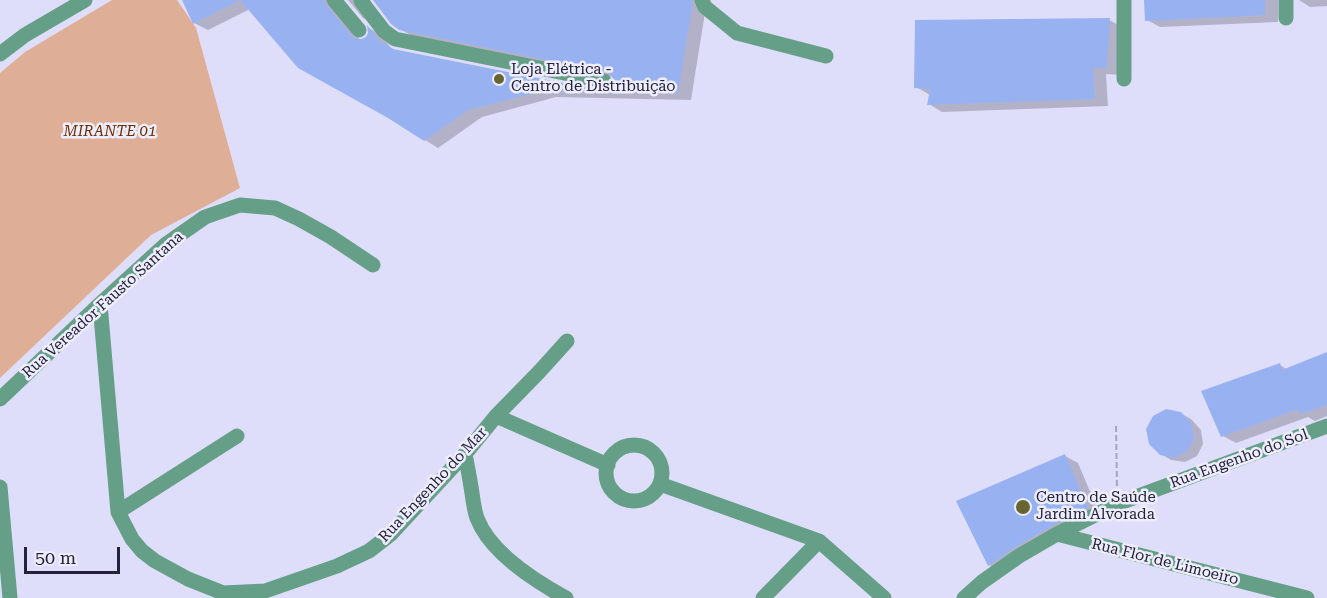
<!DOCTYPE html>
<html>
<head>
<meta charset="utf-8">
<style>
	body { margin:0 }
	#map { position:relative; width:1327px; height:598px; overflow:hidden; background:#dfdefa; font-family:"Roboto Serif",serif }
	canvas { display:block }
	.scale { position:absolute; left:24px; top:547px; width:96px; height:27px; box-sizing:border-box; border:3px solid #24213b; border-top:0; padding-left:8px; font-size:18px; line-height:21px; white-space:nowrap; color:#24213b; -webkit-text-stroke:4px #ededfb; paint-order:stroke }
</style>
</head>
<body>
<div id="map">
<canvas width="1327" height="598"></canvas>
<div class="scale">50 m</div>
</div>
<script>
const g = document.querySelector('canvas').getContext('2d');
g.lineJoin = 'round';
function paint(path, color) { g.fillStyle = color; g.fill(path, 'evenodd'); }
function stroke(path, color, width, dash) { g.strokeStyle = color; g.lineWidth = width; g.lineCap = dash ? 'butt' : 'round'; g.setLineDash(dash || []); g.stroke(path); }
function drawText(font, color, halo, rows, align = 'center') {
  g.font = font + ' "Roboto Serif",serif'; g.lineWidth = 5; g.setLineDash([]); g.textBaseline = 'middle'; g.strokeStyle = halo; g.fillStyle = color; for (const [text, x, y, turn = 0] of rows) {
    g.save(); g.translate(x, y); g.rotate((+turn || 0) * Math.PI / 180); g.textAlign = isNaN(turn) ? turn : align; if (halo) g.strokeText(text, 0, 0); g.fillText(text, 0, 0); g.restore();
  }
}
paint(new Path2D(`
	M 112,0 L 177,0 L 196,28 L 240,188 L 151,235 L 0,378 L 0,73 L 25,52 Z`), '#dfae97');
paint(new Path2D(`
	M 184,0 L 341,0 L 339,15 L 361,41 L 367,38 L 370,33 L 369,28 L 380,34 L 391,48 L 395,50 L 602,92 L 608,91 L 615,84 L 614,77 L 414,37 L 400,29 L 374,0 L 707,0 L 691,100 L 556,97 L 482,117 L 438,148 L 425,140 L 250,9 L 208,30 L 194,23 Z
	M 348,0 L 371,0 L 365,4 L 371,22 L 363,18 Z
	M 1146,0 L 1278,0 L 1278,22 L 1160,27 L 1147,20 Z
	M 1299,0 L 1327,0 L 1327,6 L 1310,7 Z
	M 1109,20 L 1122,27 L 1120,75 L 1106,74 L 1108,106 L 942,112 L 929,104 L 930,95 L 916,87 Z
	M 1327,354 L 1327,416 L 1315,421 L 1308,417 L 1236,443 L 1223,436 L 1280,365 L 1288,370 Z
	M 1180,413 L 1191,419 L 1201,430 L 1203,444 L 1197,456 L 1185,462 L 1171,460 L 1161,454 Z
	M 1065,456 L 1078,463 L 1100,515 L 1002,572 L 989,565 Z`), '#0003');
paint(new Path2D(`
	M 182,0 L 240,0 L 193,24 Z
	M 240,0 L 324,0 L 327,6 L 352,36 L 356,39 L 361,39 L 366,37 L 368,33 L 367,25 L 378,39 L 393,49 L 603,91 L 611,88 L 614,82 L 611,74 L 606,72 L 399,30 L 391,24 L 373,0 L 692,0 L 693,2 L 678,93 L 542,91 L 468,110 L 424,141 L 388,118 L 298,68 Z
	M 1144,0 L 1265,0 L 1265,15 L 1145,21 Z
	M 1110,18 L 1107,68 L 1093,68 L 1095,99 L 927,105 L 930,89 L 914,88 L 915,20 Z
	M 1327,352 L 1327,405 L 1300,414 L 1298,409 L 1221,437 L 1201,391 L 1280,363 L 1282,370 Z
	M 1166,409 L 1181,412 L 1191,423 L 1194,438 L 1187,451 L 1174,458 L 1160,455 L 1149,444 L 1146,429 L 1153,416 Z
	M 1065,454 L 1088,508 L 1052,526 L 1014,548 L 988,566 L 956,501 Z`), '#98b2f1');
stroke(new Path2D(`
	M 1116,426 L 1117,489`), '#a6a5c0', 2, [6, 3]);
stroke(new Path2D(`
	M 334,0 L 359,30
	M 702,0 L 705,7 L 737,33 L 826,56
	M 1286,0 L 1286,18
	M 361,1 L 384,31 L 395,39 L 604,81
	M 0,54 L 25,35 L 85,0
	M 1124,79 L 1124,0
	M 100,304 L 118,512 L 132,539 L 142,551 L 155,561 L 188,579 L 223,593 L 265,591 L 337,566 L 369,551 L 391,534 L 465,454 L 496,416 L 539,372 L 567,341
	M 0,399 L 100,304 L 165,245 L 205,217 L 240,205 L 275,208 L 299,219 L 331,237 L 373,265
	M 496,416 L 608,465
	M606 473a28 28 0 1 1 56 0a28 28 0 1 1-56 0Z
	M 465,454 C 468,469 471,485 473,500 C 474,506 475,513 477,518 C 490,553 535,581 566,598
	M 660,484 L 819,541 L 884,598
	M 0,487 L 10,598
	M 118,512 L 237,436
	M 1057,534 L 1307,598
	M 763,598 L 819,541
	M 964,598 L 982,582 L 1019,556 L 1057,534 L 1117,504 L 1327,426`), '#669f88', 15);
for (const [x, y, r, color] of [
	[499,79,6,"#676532"],
	[1023,507,8,"#676532"]
]) { const dot = new Path2D(); dot.arc(x, y, r, 0, 2 * Math.PI); g.fillStyle = color; g.fill(dot); stroke(dot, '#ededfb', 2); }
drawText('15px', '#24213b', '#ededfb', [
	["Loja Elétrica -",511,70],
	["Centro de Distribuição",511,87],
	["Centro de Saúde",1036,498],
	["Jardim Alvorada",1036,515]
], 'left');
drawText('italic 15px', '#6c2e07', '#ededfb', [
	["MIRANTE 01",110,132]
]);
drawText('15px', '#24213b', '#ededfb', [
	["Rua Vereador Fausto Santana",103,305,-42],
	["Rua Engenho do Sol",1239,459,-20],
	["Rua Engenho do Mar",433,485,-47],
	["Rua Flor de Limoeiro",1165,562,14]
]);
</script>
</body>
</html>
